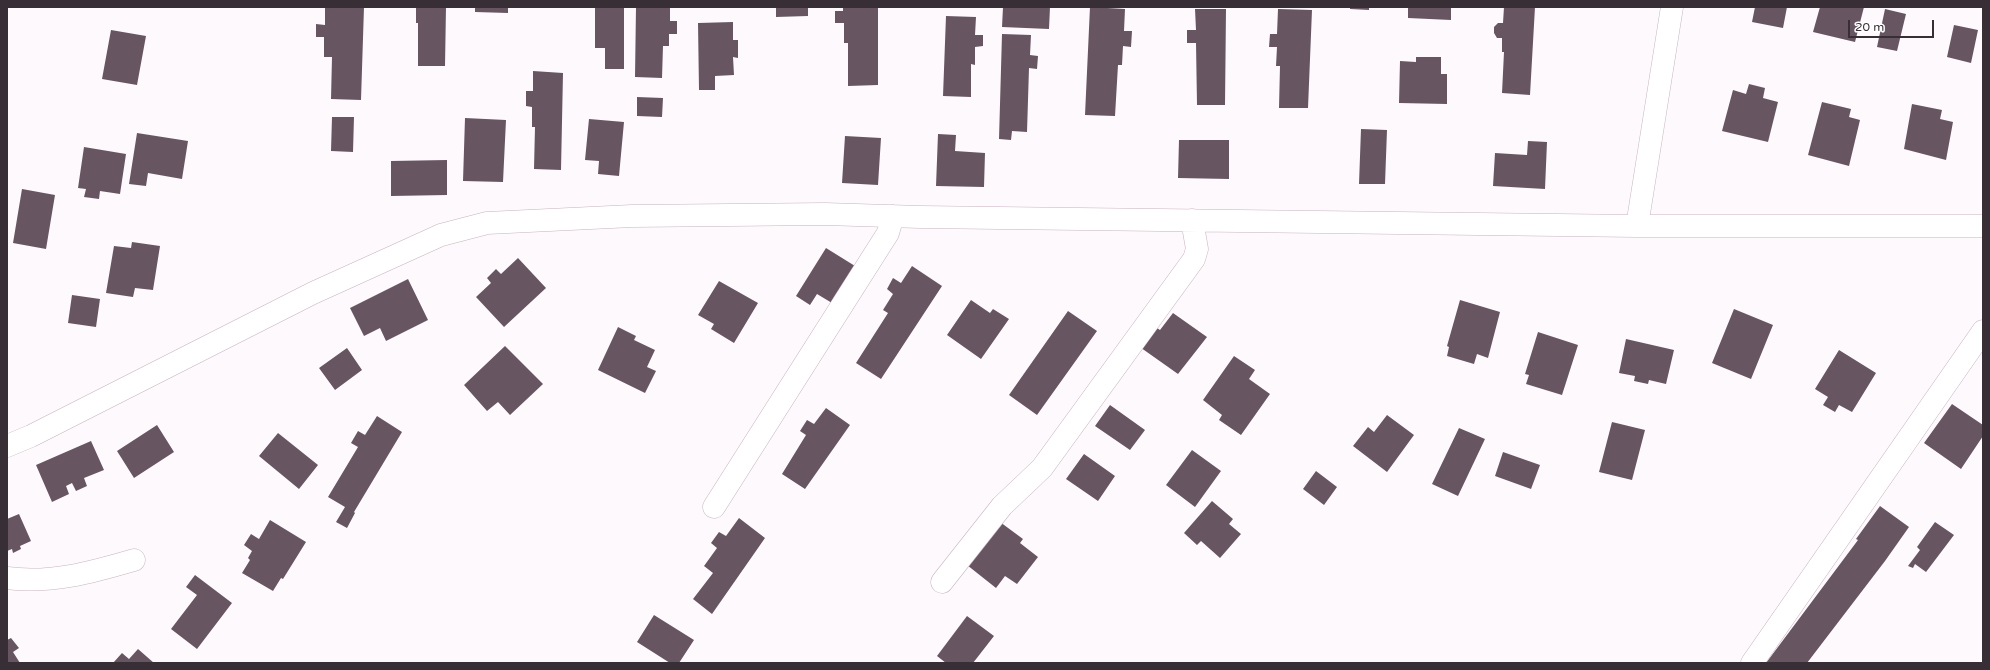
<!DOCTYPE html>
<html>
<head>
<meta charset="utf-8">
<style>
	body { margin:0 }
	#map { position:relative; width:1990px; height:670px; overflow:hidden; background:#fef9fc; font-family:"Varela Round",sans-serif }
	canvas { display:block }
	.frame { position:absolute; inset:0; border:8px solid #372f35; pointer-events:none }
	.scale { position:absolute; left:1848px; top:20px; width:86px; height:18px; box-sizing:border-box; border:2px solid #372f35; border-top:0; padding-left:5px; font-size:12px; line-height:14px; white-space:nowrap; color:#372f35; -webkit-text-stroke:3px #fff; paint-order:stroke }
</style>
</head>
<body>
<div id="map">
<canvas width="1990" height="670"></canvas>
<div class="frame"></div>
<div class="scale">20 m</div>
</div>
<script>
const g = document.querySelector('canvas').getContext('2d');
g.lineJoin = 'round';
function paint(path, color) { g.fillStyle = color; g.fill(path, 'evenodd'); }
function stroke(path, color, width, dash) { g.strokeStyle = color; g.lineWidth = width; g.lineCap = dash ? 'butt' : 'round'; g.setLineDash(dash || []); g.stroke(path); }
paint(new Path2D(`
	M 325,7 L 364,7 L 361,100 L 331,99 L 332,57 L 324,57 L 324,37 L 316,37 L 316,24 L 325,25 Z
	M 416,7 L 446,7 L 445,66 L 418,66 L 418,23 L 416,23 Z
	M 475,7 L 508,7 L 508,13 L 475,12 Z
	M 595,7 L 624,7 L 624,69 L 605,69 L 605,48 L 595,48 Z
	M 636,7 L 670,7 L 670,21 L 677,21 L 677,34 L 669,34 L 669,46 L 663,46 L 662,78 L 635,77 Z
	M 776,7 L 808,7 L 808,16 L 776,17 Z
	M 843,7 L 878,7 L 878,85 L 848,86 L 848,43 L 844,43 L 844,23 L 835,23 L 835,11 L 843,11 Z
	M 1003,7 L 1050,7 L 1049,29 L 1002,27 Z
	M 1090,7 L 1125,9 L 1124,31 L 1132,31 L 1131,47 L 1123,46 L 1122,65 L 1118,65 L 1115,116 L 1085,115 Z
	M 1350,7 L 1369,7 L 1369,10 L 1350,9 Z
	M 1408,7 L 1451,7 L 1451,20 L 1408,18 Z
	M 1504,7 L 1535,7 L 1530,95 L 1502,93 L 1504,52 L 1502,52 L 1502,38 L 1497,38 L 1494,33 L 1494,27 L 1498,23 L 1503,23 Z
	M 1755,7 L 1787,7 L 1783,28 L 1752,22 Z
	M 1820,7 L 1864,7 L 1855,42 L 1813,32 Z
	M 1195,9 L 1226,9 L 1225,105 L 1197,105 L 1196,43 L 1187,43 L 1187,30 L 1196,30 Z
	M 1278,9 L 1312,10 L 1308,108 L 1279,108 L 1280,66 L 1276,66 L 1277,47 L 1269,47 L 1270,34 L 1277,34 Z
	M 1885,9 L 1906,14 L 1897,51 L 1877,47 Z
	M 946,16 L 976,17 L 975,35 L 983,35 L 983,46 L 975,47 L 975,65 L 971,64 L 971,97 L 943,96 Z
	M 733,22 L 733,40 L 738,40 L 738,58 L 733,57 L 734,75 L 715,76 L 715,90 L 699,90 L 698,23 Z
	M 1954,25 L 1978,30 L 1971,63 L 1947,57 Z
	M 111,30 L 146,36 L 137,85 L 102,79 Z
	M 1002,34 L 1031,35 L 1030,55 L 1038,56 L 1037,69 L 1029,68 L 1027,132 L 1012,131 L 1011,140 L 999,139 Z
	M 1416,57 L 1441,57 L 1441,74 L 1447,74 L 1447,104 L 1399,103 L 1400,61 L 1416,62 Z
	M 533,71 L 563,73 L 561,170 L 534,169 L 535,127 L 532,127 L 532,107 L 526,106 L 526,91 L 533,91 Z
	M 1749,84 L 1765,88 L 1763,98 L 1778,102 L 1768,142 L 1722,131 L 1733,90 L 1746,94 Z
	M 637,97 L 663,98 L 662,117 L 637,116 Z
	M 1822,102 L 1851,109 L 1849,117 L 1860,120 L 1849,166 L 1808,155 Z
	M 1912,104 L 1942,110 L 1940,119 L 1953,122 L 1946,160 L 1904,149 Z
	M 332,117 L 354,117 L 353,152 L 331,151 Z
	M 465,118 L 506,120 L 503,182 L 463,181 Z
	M 589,119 L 624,122 L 619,176 L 598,174 L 599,161 L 585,160 Z
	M 1361,129 L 1387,130 L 1385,184 L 1359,184 Z
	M 137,133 L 188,141 L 182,179 L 148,173 L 146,186 L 129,184 Z
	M 938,134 L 956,135 L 955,151 L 985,153 L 984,187 L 936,186 Z
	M 845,136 L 881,138 L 878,185 L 842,183 Z
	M 1179,140 L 1229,140 L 1229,179 L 1178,178 Z
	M 1528,141 L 1547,142 L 1545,189 L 1493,186 L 1495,153 L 1527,155 Z
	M 84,147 L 126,154 L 120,194 L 100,191 L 99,199 L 84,197 L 86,189 L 78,188 Z
	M 447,160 L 447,195 L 391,196 L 391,161 Z
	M 22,189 L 55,195 L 46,249 L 13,243 Z
	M 132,242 L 160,246 L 153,290 L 135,288 L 133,297 L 106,293 L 114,246 L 131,248 Z
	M 826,248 L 855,266 L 832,303 L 817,294 L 810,305 L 796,296 Z
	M 518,258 L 546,288 L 504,327 L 476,297 L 491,283 L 487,278 L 496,269 L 501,274 Z
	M 912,266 L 942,286 L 881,379 L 856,363 L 888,313 L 883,310 L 893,294 L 887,289 L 893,278 L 901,283 Z
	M 408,279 L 428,320 L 386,341 L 380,328 L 364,336 L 350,308 Z
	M 719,281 L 758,303 L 734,343 L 711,329 L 714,324 L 698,315 Z
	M 72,295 L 100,299 L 96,327 L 68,323 Z
	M 971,300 L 990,313 L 993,309 L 1009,319 L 981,359 L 947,335 Z
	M 1460,300 L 1500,312 L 1488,358 L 1477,354 L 1474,364 L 1447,356 L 1449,347 L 1447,346 Z
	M 1734,309 L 1773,325 L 1751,379 L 1712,363 Z
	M 1068,311 L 1097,331 L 1037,415 L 1009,395 Z
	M 1173,313 L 1207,337 L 1178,374 L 1137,345 L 1151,324 L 1160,330 Z
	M 618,327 L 636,336 L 634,340 L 655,350 L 647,367 L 656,371 L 645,393 L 598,370 Z
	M 1538,332 L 1578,345 L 1562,395 L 1526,384 L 1529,375 L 1525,374 Z
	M 1626,339 L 1674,350 L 1666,384 L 1649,380 L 1648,384 L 1634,381 L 1635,376 L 1619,373 Z
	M 505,346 L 543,384 L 510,415 L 498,402 L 487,411 L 464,385 Z
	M 347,348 L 362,370 L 335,390 L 319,368 Z
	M 1839,350 L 1876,373 L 1852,412 L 1839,405 L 1835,412 L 1823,405 L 1828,397 L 1815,389 Z
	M 1234,356 L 1255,370 L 1249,379 L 1270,394 L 1241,435 L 1219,420 L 1222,415 L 1203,400 Z
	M 1952,404 L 1983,425 L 1983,436 L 1961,469 L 1924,443 Z
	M 1110,405 L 1145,430 L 1130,450 L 1095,426 Z
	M 826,408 L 850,425 L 805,489 L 782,474 L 806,435 L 800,431 L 807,420 L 814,424 Z
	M 1387,415 L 1414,435 L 1387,472 L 1353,446 L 1368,427 L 1374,432 Z
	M 377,416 L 402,432 L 354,512 L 355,513 L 347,528 L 336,522 L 345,507 L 328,497 L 358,447 L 351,443 L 358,431 L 365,435 Z
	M 1612,422 L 1645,430 L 1632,480 L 1599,472 Z
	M 157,425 L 174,452 L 134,478 L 117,451 Z
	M 1459,428 L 1485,439 L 1458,496 L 1432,484 Z
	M 278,433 L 318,465 L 299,489 L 259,456 Z
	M 91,441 L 104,470 L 84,478 L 87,486 L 76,491 L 72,483 L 66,486 L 69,494 L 52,502 L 36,465 Z
	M 1192,450 L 1221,471 L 1195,507 L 1166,485 Z
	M 1503,452 L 1540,465 L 1531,489 L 1495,476 Z
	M 1084,454 L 1115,476 L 1098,501 L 1066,479 Z
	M 1316,471 L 1337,487 L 1324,505 L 1303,489 Z
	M 1212,501 L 1233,519 L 1229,524 L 1241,534 L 1220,558 L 1201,541 L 1197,545 L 1184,533 Z
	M 1880,506 L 1909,527 L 1885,561 L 1807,663 L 1766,663 L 1858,540 L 1856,539 Z
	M 19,514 L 31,541 L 20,546 L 21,549 L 13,553 L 12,549 L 7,551 L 7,519 Z
	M 739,518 L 765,538 L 712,614 L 693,599 L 713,573 L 704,566 L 717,548 L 711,543 L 719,532 L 726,536 Z
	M 270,520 L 306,542 L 283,579 L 281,578 L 273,591 L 242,573 L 250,560 L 248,558 L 252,551 L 244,545 L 251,534 L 259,539 Z
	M 1000,522 L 1023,539 L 1020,543 L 1038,557 L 1017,584 L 1005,576 L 996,588 L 967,565 Z
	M 1935,522 L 1954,535 L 1926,572 L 1915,564 L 1913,568 L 1908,566 L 1920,550 L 1917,547 Z
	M 195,575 L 232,603 L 197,649 L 171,629 L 197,595 L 186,587 Z
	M 654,615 L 694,640 L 679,663 L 670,663 L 637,642 Z
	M 967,616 L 994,636 L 973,663 L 946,663 L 937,656 Z
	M 11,638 L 19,648 L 13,652 L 20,663 L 7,663 L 7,640 Z
	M 138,649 L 154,663 L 113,663 L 122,653 L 129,659 Z`), '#675662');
const minor = new Path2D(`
	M 1637,226 L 1672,7
	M 7,446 L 31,436 L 313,293 L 441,235 L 487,223 L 632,216 L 825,214 L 920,217 L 1637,226 L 1983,226
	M 714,507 L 888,233 L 893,216
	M 7,578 C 51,584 93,572 134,560
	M 942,582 L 1002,506 L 1042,468 L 1194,259 L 1197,249 L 1192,220
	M 1752,663 L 1983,331`);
stroke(minor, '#c7b3c1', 23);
stroke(minor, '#fff', 22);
</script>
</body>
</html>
